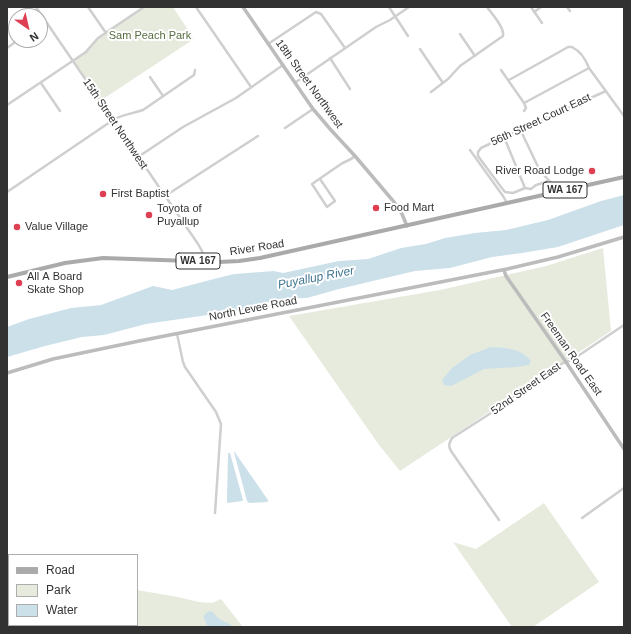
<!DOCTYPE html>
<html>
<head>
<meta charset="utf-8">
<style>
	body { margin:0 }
	#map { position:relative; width:631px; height:634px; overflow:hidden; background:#fff; font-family:Arial,sans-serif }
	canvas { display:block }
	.frame { position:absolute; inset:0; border:8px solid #323232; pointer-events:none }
	.legend { position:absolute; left:8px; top:554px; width:130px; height:72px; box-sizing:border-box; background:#fff; border:1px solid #adadad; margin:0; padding:5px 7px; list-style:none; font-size:12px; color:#323232 }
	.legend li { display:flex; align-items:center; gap:8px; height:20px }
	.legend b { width:20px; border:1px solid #adadad }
	.north { position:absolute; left:8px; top:8px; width:40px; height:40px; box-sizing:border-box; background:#fff; border:1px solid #adadad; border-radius:50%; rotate:146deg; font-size:11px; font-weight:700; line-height:16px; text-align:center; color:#323232 }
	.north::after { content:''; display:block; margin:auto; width:14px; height:18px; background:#de3f53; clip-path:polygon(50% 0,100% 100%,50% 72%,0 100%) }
</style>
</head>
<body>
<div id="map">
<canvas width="631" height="634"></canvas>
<div class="frame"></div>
<ul class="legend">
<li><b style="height:5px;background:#aaa"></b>Road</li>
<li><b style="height:11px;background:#e6ebde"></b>Park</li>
<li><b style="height:11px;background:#cce0ea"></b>Water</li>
</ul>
<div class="north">N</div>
</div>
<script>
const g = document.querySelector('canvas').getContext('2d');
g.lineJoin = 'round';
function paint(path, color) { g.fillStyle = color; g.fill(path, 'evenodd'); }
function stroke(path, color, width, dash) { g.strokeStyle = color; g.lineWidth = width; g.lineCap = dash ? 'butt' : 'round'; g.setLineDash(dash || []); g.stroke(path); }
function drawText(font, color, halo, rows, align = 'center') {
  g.font = font + ' Arial,sans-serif'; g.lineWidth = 4; g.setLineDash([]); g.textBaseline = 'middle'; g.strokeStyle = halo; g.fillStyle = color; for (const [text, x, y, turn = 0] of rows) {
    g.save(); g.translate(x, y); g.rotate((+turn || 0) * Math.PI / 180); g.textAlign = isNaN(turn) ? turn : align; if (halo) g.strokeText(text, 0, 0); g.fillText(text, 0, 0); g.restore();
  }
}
paint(new Path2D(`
	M 144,7 L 173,7 L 194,39 L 100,101 L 73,61 L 80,56 L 95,40 Z
	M 603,248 L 611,331 L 400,471 L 379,445 L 289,316 L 440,290 L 546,266 Z
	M 544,503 L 599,582 L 533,627 L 512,627 L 453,542 L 476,549 Z
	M 137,590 L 178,597 L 199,602 L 212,603 L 221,599 L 243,627 L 20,627 L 20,625 L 137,625 Z`), '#e6ebde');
paint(new Path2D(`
	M 624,195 L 624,225 L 558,247 L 522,253 L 492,257 L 450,268 L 415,271 L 339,289 L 307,298 L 277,299 L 249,309 L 146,324 L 104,335 L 82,337 L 45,346 L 7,357 L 7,327 L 29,319 L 71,308 L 101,305 L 153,286 L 172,290 L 210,280 L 234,274 L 274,271 L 283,273 L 339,261 L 368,259 L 401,248 L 426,244 L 445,238 L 475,233 L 506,230 L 548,220 L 601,201 Z
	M 491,347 C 506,348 521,348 531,361 L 529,365 L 517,367 L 484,369 L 451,386 L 444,385 L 442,380 L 452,368 L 470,355 Z
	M 234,451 L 268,500 L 268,502 L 249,503 L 247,501 L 234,452 Z
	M 228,453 L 230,453 L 243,500 L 242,501 L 228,503 L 227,502 Z
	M 210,611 C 214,612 215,615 218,618 C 223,622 229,622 233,627 L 208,627 C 205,620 200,615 210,611 Z`), '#cce0ea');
stroke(new Path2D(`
	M 36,7 L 198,244 L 202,251 L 205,262
	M 88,7 L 106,33
	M 196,7 L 251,87
	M 389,7 L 408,36
	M 531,7 L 542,23
	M 567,7 L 570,11
	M 534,12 L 541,7
	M 460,34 L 475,56
	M 268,44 L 316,12 L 321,14 L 345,48
	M 7,48 L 18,40
	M 420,49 L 443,83
	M 330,58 L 350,89
	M 501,70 L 524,103 L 526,108 L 524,111
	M 150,77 L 163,96
	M 509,80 L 561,51 L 568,47 L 572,47 C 580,51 586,60 589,68 L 624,116
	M 296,82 L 376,27 L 390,20 L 409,7
	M 41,83 L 60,111
	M 431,92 L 448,79 L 460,66 L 503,36 C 505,28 492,14 487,7
	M 524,103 L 589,68
	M 7,105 L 80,56 L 86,52 L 98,38 L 144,7
	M 285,128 L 313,109
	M 520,129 L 540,171 L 559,191
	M 504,137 L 525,188
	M 470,150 L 503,196 L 507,203
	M 138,157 L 183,127 L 236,98 L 283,65
	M 320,179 L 335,201 L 327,207 L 312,184 C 322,177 331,171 341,164 C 346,161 351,160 355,156
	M 549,181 L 536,185 L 531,189 L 525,188 L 513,193 L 505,192 L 501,187 L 478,156 L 478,152 L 481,148 L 504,137 L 606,91
	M 7,192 L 113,120 C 123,114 132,114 143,110 L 194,75 L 195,70
	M 165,196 L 258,136
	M 177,334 L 183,362 L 185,367 L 216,412 L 221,424 L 215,513
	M 582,518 L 624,488
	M 499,520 L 451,451 C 448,446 449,443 452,438 L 491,413 L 563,363 L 572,360 L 624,325`), '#cfcfcf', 2.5);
stroke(new Path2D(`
	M 243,7 L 313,109 L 331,130 L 355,156 L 394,202 L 402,214 L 407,226
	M 504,270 L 506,276 L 566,362 L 624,449
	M 7,373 L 53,359 L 139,341 L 507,269 L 558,257 L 624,237`), '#bcbcbc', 3.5);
stroke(new Path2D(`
	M 7,277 L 65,263 L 103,258 L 219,262 L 239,261 L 260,258 L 624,177`), '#aaa', 4);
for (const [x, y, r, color] of [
	[592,171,4,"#de3f53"],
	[103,194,4,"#de3f53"],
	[376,208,4,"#de3f53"],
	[149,215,4,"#de3f53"],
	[17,227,4,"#de3f53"],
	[19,283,4,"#de3f53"]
]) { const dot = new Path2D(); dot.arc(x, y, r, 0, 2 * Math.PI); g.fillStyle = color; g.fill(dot); stroke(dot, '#fff', 1.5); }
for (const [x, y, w] of [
	[565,190,44],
	[198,261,44]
]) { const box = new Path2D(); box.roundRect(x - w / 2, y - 8, w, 16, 3); g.fillStyle = '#fff'; g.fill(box); stroke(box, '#323232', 1); }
drawText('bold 10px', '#323232', null, [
	["WA 167",565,190],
	["WA 167",198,261]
]);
drawText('11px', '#576c41', '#fff', [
	["Sam Peach Park",150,36]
]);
drawText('11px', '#323232', '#fff', [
	["18th Street Northwest",309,84,54],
	["56th Street Court East",541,120,-25],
	["15th Street Northwest",115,124,56],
	["River Road",257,248,-9],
	["North Levee Road",253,309,-11],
	["Freeman Road East",571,354,55],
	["52nd Street East",526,389,-35]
]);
drawText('11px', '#323232', '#fff', [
	["River Road Lodge",584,171,"right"],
	["First Baptist",111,194],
	["Food Mart",384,208],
	["Toyota of",157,209],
	["Puyallup",157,222],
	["Value Village",25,227],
	["All A Board",27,277],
	["Skate Shop",27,290]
], 'left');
drawText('italic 12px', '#427792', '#fff', [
	["Puyallup River",316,278,-11]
]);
</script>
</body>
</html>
